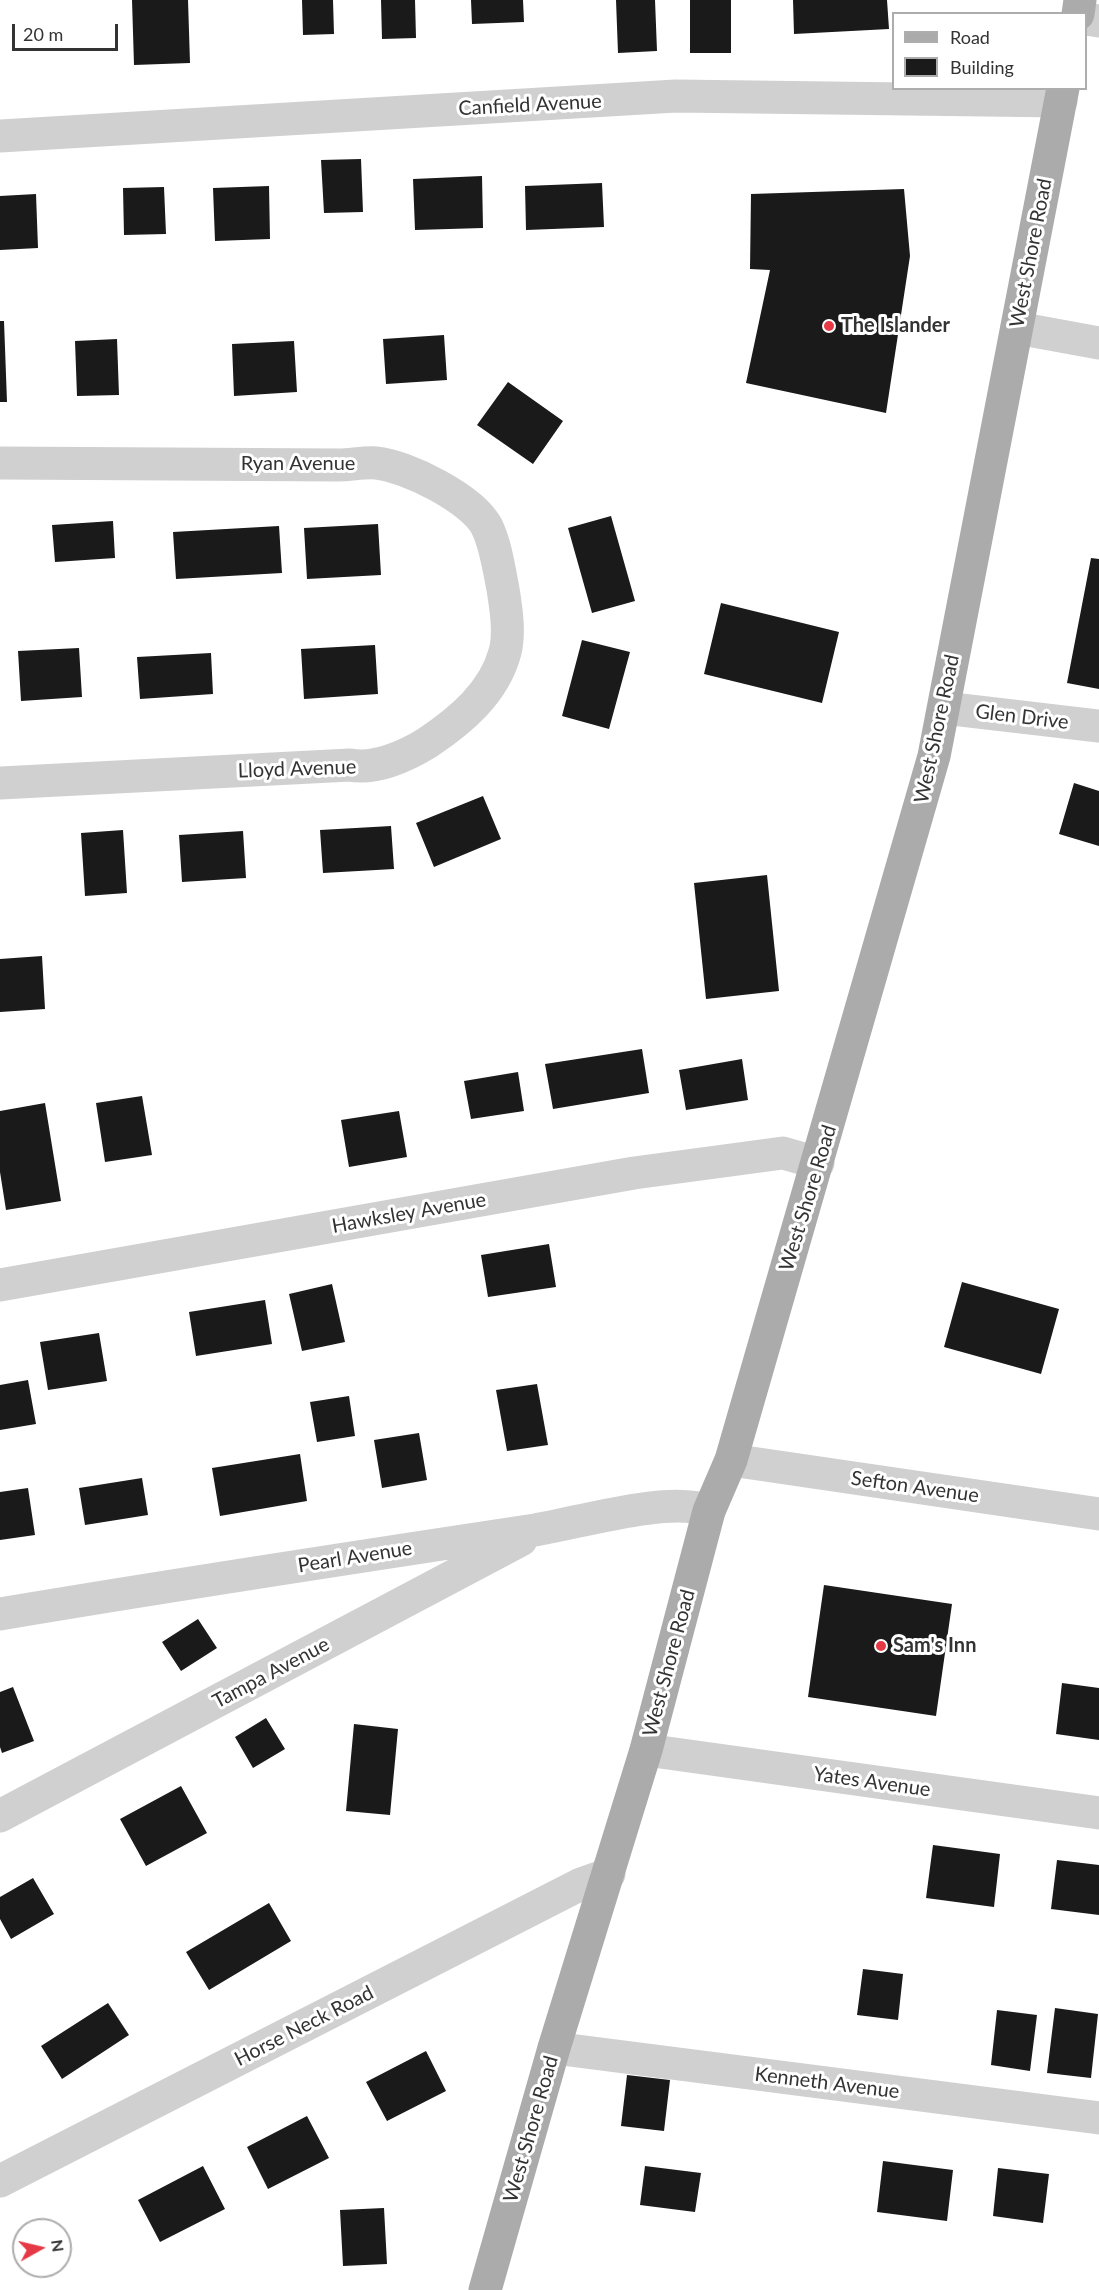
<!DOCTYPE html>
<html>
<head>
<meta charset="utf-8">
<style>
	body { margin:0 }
	#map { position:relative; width:1099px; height:2290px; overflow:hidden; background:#fff; font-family:Lato,sans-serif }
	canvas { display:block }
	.legend { position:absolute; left:892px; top:12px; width:195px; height:78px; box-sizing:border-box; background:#fff; border:2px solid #adadad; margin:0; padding:8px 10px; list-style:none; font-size:18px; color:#333 }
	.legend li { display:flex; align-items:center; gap:12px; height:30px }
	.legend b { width:30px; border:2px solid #adadad }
	.north { position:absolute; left:12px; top:2218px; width:60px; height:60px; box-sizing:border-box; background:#fff; border:2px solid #adadad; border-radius:50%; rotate:82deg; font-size:16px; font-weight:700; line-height:24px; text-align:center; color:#333 }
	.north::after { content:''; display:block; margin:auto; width:21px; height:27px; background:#e63946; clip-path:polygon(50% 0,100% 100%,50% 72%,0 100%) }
	.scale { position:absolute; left:12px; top:24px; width:106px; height:27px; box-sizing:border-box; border:3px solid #333; border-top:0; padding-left:8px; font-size:18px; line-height:21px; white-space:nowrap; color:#333; -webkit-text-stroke:4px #fff; paint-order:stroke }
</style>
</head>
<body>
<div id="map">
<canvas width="1099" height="2290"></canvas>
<ul class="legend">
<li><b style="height:8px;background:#ababab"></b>Road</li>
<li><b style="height:16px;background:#1a1a1a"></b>Building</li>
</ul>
<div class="north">N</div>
<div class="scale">20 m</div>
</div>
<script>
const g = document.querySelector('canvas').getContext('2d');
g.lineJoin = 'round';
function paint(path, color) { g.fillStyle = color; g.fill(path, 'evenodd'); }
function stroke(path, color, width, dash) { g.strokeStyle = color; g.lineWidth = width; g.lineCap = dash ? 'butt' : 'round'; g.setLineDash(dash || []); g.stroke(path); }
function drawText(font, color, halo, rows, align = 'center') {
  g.font = font + ' Lato,sans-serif'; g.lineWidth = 6; g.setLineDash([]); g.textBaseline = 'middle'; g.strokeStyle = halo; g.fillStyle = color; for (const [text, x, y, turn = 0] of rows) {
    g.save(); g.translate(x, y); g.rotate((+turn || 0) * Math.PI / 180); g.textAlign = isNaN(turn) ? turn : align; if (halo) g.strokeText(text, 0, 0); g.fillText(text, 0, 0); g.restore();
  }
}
paint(new Path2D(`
	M 132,0 L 188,0 L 190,63 L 134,65 Z
	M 302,0 L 333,0 L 334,34 L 303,35 Z
	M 381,0 L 415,0 L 416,38 L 382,39 Z
	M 471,0 L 523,0 L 524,22 L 472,24 Z
	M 616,0 L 655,0 L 657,51 L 618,53 Z
	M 690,0 L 731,0 L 731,53 L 690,53 Z
	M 793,0 L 887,0 L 889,29 L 794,34 Z
	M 361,159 L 363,212 L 324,213 L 321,160 Z
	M 482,176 L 483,228 L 415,230 L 413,179 Z
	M 602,183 L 604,227 L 526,230 L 525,186 Z
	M 269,186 L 270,239 L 215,241 L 213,188 Z
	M 164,187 L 166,234 L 124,235 L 123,188 Z
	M 904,189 L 910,256 L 886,413 L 746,383 L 770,270 L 750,269 L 751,194 Z
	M 36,194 L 38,248 L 0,250 L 0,196 Z
	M 0,321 L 4,321 L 7,402 L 0,402 Z
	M 444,335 L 447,380 L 386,384 L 383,339 Z
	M 117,339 L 119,395 L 77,396 L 75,341 Z
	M 294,341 L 297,392 L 234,396 L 232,344 Z
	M 508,382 L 563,421 L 533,464 L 477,425 Z
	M 611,516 L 635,601 L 592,613 L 568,528 Z
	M 113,521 L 115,558 L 55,562 L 52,525 Z
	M 378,524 L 381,575 L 307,579 L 304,528 Z
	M 279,526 L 282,573 L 176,579 L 173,532 Z
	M 1091,558 L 1099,559 L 1099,689 L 1067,683 Z
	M 721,603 L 839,632 L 822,703 L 704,674 Z
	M 582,640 L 630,652 L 609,729 L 562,716 Z
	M 375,645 L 378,694 L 304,699 L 301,649 Z
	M 79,648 L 82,697 L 21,701 L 18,651 Z
	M 211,653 L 213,694 L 140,699 L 137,657 Z
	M 1074,783 L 1099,791 L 1099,846 L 1059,834 Z
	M 483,796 L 501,839 L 434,867 L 416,823 Z
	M 391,826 L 394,869 L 323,873 L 320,830 Z
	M 123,830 L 127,893 L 85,896 L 81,833 Z
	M 243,831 L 246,878 L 182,882 L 179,835 Z
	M 767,875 L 779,991 L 706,999 L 694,883 Z
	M 42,956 L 45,1009 L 0,1012 L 0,959 Z
	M 642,1049 L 649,1093 L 553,1109 L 545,1064 Z
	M 742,1059 L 748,1100 L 686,1110 L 679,1070 Z
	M 518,1072 L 524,1111 L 471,1119 L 464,1081 Z
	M 142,1096 L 152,1155 L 105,1162 L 96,1103 Z
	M 45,1103 L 61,1201 L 6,1210 L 0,1172 L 0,1111 Z
	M 399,1111 L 407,1157 L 349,1167 L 341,1120 Z
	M 549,1244 L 556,1287 L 488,1297 L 481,1255 Z
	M 962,1282 L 1059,1309 L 1041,1374 L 944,1347 Z
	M 332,1284 L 345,1342 L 302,1351 L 289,1294 Z
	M 265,1300 L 272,1344 L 196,1356 L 189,1312 Z
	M 99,1333 L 107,1381 L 48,1390 L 40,1342 Z
	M 28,1380 L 36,1424 L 0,1430 L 0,1385 Z
	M 537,1384 L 548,1445 L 507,1451 L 496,1390 Z
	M 349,1396 L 355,1436 L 317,1442 L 310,1402 Z
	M 419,1433 L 427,1480 L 382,1488 L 374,1440 Z
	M 300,1454 L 307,1501 L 220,1516 L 212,1468 Z
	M 142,1478 L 148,1515 L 85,1525 L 79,1488 Z
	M 28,1488 L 35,1535 L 0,1540 L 0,1492 Z
	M 824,1585 L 952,1604 L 936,1716 L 808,1697 Z
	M 198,1619 L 217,1648 L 181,1671 L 162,1642 Z
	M 1062,1683 L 1099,1688 L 1099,1740 L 1056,1734 Z
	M 13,1687 L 34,1741 L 2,1753 L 0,1747 L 0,1692 Z
	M 266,1718 L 285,1749 L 253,1768 L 235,1737 Z
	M 354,1724 L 398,1729 L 390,1815 L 346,1811 Z
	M 181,1786 L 207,1833 L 146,1866 L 120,1819 Z
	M 933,1845 L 1000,1854 L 994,1907 L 926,1898 Z
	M 1057,1860 L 1099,1865 L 1099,1915 L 1051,1909 Z
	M 33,1878 L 54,1914 L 11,1939 L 0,1919 L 0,1897 Z
	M 269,1903 L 291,1941 L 209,1990 L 186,1952 Z
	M 863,1969 L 903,1974 L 898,2020 L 857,2015 Z
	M 108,2003 L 129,2035 L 62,2079 L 41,2046 Z
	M 1055,2008 L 1098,2014 L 1091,2078 L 1047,2073 Z
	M 997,2010 L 1037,2015 L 1030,2071 L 991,2065 Z
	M 426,2051 L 446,2091 L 387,2121 L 366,2082 Z
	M 627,2075 L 670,2080 L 664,2131 L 621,2126 Z
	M 307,2116 L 329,2158 L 268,2189 L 247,2147 Z
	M 883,2161 L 953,2170 L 947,2221 L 877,2212 Z
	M 203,2166 L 225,2209 L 160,2242 L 138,2200 Z
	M 645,2166 L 701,2173 L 695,2212 L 640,2205 Z
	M 998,2168 L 1049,2174 L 1043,2223 L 993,2216 Z
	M 384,2208 L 387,2264 L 343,2266 L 340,2210 Z`), '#1a1a1a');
stroke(new Path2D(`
	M 1086,19 L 1099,21
	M 0,136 L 676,96 L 1061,101
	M 1017,328 L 1099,343
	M 0,463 L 339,465 C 351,465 364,462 376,463 C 407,466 473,499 487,527 C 496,546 499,569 503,589 C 506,608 510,633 505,652 C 494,693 460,721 427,743 C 406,756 375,770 350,765 L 0,783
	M 944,708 L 1099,726
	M 0,1285 L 634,1173 L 783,1153 L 818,1163
	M 731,1460 L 1099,1514
	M 0,1614 C 178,1584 356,1557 535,1530 C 578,1523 670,1495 709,1511
	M 646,1750 L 1099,1813
	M 0,1816 L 521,1540
	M 554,2048 L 1099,2118
	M 0,2181 L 581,1884 L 609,1874`), '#d0d0d0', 33);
stroke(new Path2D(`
	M 1078,14 L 1080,0
	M 485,2290 L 554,2048 L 646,1750 L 709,1511 L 731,1460 L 934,756 L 1063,88`), '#ababab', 33);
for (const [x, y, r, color] of [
	[829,326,6,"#e63946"],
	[881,1646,6,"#e63946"]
]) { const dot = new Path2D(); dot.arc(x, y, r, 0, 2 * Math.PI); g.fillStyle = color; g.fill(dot); stroke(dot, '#fff', 2); }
drawText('20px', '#333', '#fff', [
	["Canfield Avenue",530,105,-3],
	["West Shore Road",1031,253,-79],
	["Ryan Avenue",298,464],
	["Glen Drive",1022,717,7],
	["West Shore Road",937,729,-78],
	["Lloyd Avenue",297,769,-2],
	["West Shore Road",808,1198,-73],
	["Hawksley Avenue",409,1213,-10],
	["Sefton Avenue",915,1487,8],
	["Pearl Avenue",355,1557,-9],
	["West Shore Road",669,1663,-75],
	["Tampa Avenue",271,1673,-28],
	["Yates Avenue",872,1782,8],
	["Horse Neck Road",304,2026,-27],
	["Kenneth Avenue",827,2083,7],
	["West Shore Road",531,2129,-74]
]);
drawText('bold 20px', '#333', '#fff', [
	["The Islander",841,326],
	["Sam's Inn",893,1646]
], 'left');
</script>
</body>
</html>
